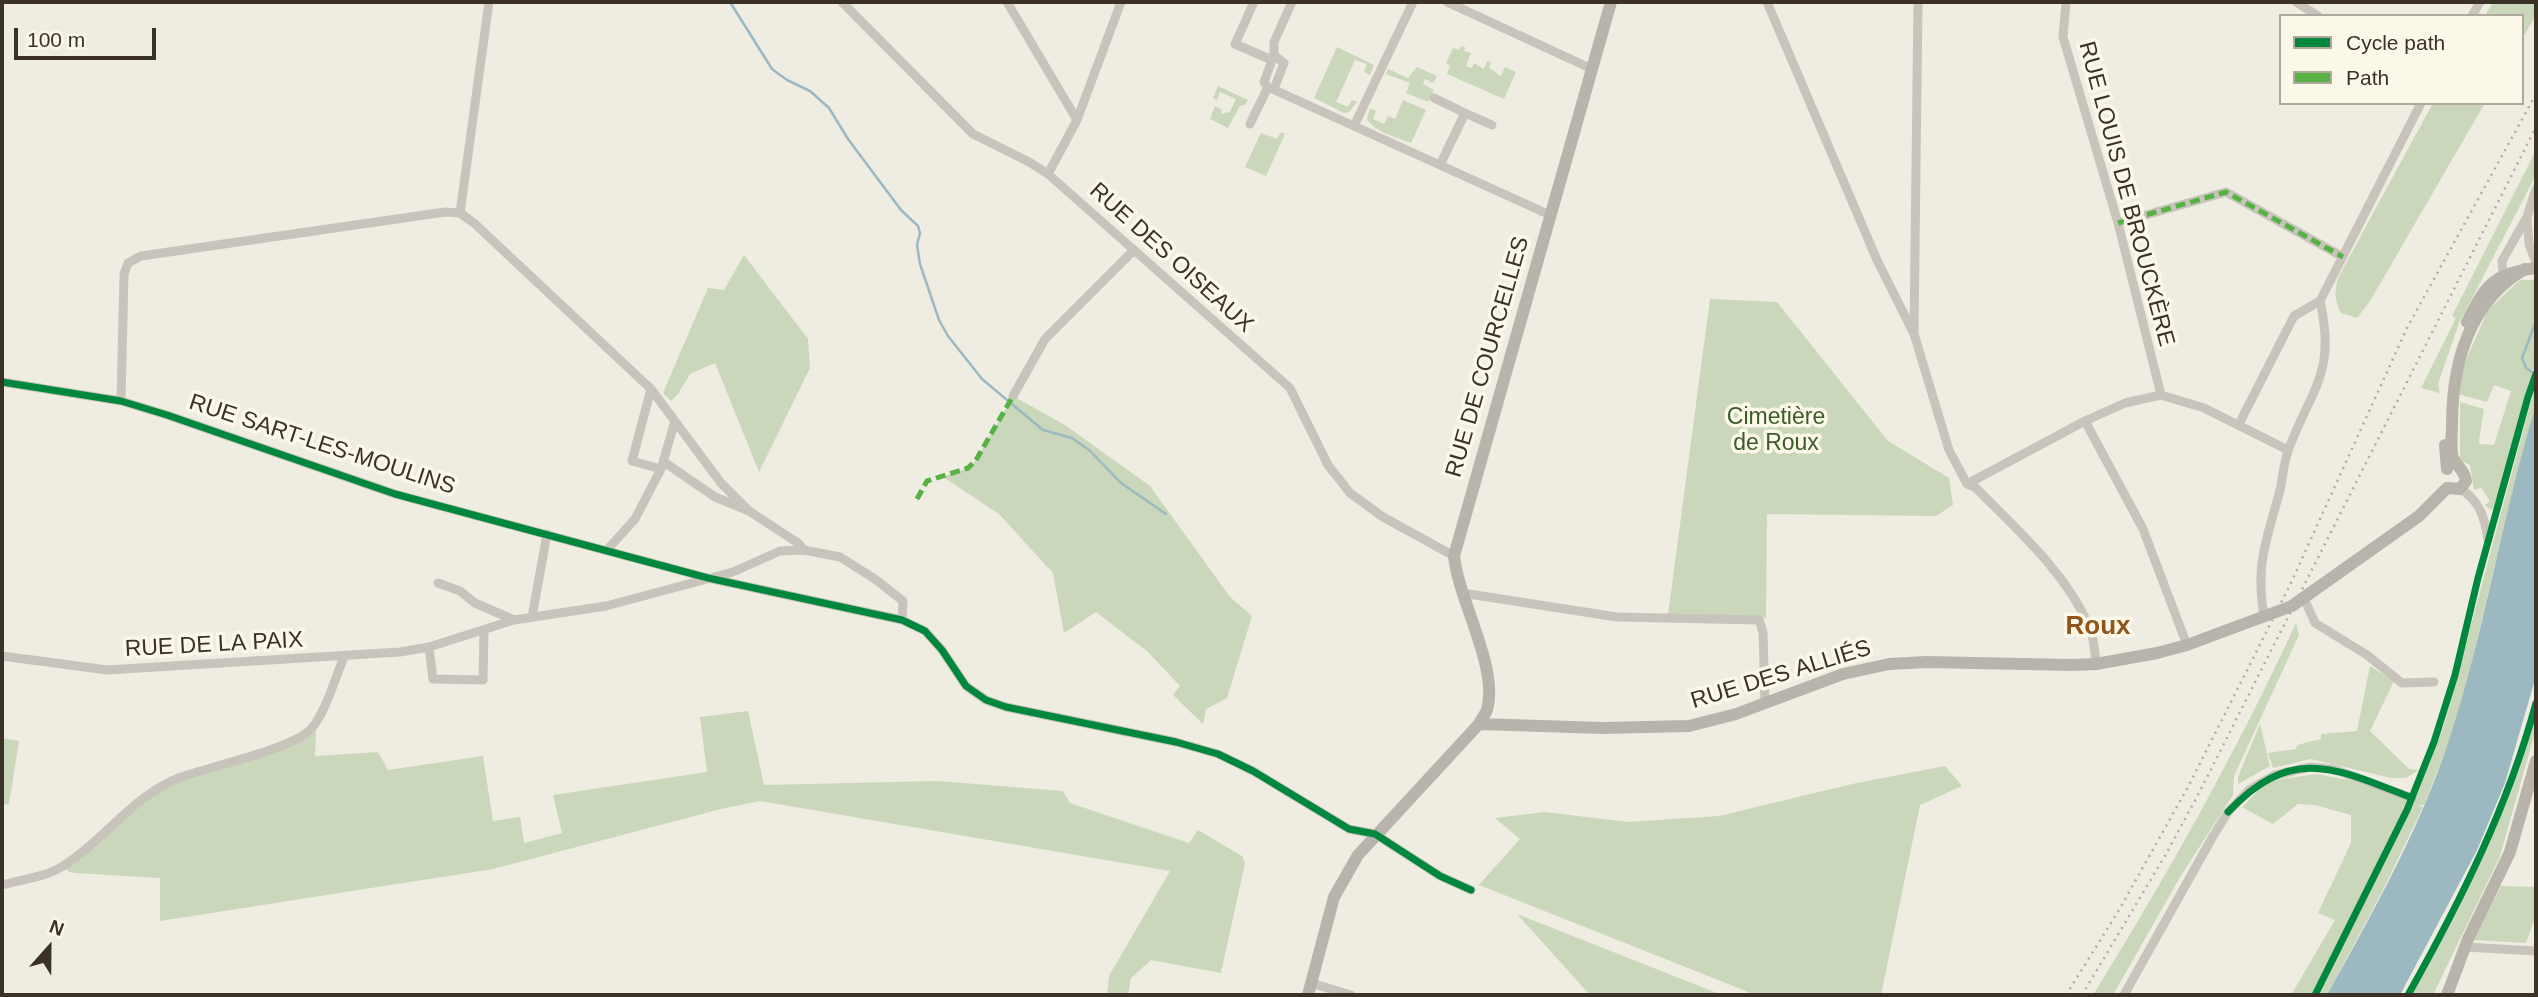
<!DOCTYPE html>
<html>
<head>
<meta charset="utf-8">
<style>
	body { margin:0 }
	#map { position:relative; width:2538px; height:997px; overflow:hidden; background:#efece2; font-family:Helvetica,sans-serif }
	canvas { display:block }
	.frame { position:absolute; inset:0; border:4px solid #3a3228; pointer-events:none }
	.legend { position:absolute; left:2279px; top:14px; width:245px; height:91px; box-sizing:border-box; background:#fcf8e9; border:2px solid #aea99c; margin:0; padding:9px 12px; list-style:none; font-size:21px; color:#3a3228 }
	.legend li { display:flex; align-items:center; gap:14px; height:35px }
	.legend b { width:35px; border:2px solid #aea99c }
	.north { position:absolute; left:14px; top:913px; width:70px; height:70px; -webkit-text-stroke:5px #fcf8e9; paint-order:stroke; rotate:21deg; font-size:19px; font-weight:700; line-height:28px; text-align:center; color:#3a3228 }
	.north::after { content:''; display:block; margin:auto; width:24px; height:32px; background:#3a3228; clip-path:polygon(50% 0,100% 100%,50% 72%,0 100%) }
	.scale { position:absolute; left:14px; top:28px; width:142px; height:32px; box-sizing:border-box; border:4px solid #3a3228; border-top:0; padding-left:9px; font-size:21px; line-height:24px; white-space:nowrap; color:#3a3228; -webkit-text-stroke:5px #fcf8e9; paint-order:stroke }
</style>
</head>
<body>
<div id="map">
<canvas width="2538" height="997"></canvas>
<div class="frame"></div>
<ul class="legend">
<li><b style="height:9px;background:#00873e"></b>Cycle path</li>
<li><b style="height:9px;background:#56b245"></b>Path</li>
</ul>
<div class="north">N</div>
<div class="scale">100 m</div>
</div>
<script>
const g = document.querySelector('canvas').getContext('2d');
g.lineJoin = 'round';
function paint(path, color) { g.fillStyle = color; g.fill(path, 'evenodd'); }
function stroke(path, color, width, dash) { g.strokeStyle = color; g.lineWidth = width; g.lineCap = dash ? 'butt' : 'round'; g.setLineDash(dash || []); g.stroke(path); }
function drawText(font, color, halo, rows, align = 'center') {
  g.font = font + ' Helvetica,sans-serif'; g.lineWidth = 7; g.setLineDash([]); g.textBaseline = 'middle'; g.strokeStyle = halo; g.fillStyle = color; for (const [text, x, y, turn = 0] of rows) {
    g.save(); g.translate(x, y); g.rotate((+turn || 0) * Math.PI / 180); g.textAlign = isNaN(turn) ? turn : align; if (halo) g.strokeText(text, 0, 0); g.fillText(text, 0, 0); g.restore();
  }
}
paint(new Path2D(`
	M 2493,2 L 2536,2 L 2536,15 L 2522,39 L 2522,16 L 2485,16 Z
	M 1461,46 L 1465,47 L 1464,51 L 1471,53 L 1466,66 L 1472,68 L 1474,63 L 1484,69 L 1487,61 L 1491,62 L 1489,68 L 1501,76 L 1505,67 L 1516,72 L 1504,99 L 1447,74 L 1450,66 L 1446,63 L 1453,48 L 1459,50 Z
	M 1337,47 L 1374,65 L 1370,75 L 1364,72 L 1367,64 L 1355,60 L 1336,102 L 1348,107 L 1352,100 L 1357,102 L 1349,112 L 1344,113 L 1314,98 Z
	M 1417,67 L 1437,76 L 1433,83 L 1425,79 L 1423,84 L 1434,90 L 1428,102 L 1406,93 L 1410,83 L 1386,74 L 1388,69 L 1408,78 Z
	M 1218,86 L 1248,100 L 1245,105 L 1240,106 L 1228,128 L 1210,119 L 1215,106 L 1222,110 L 1221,113 L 1224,114 L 1226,112 L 1229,113 L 1236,99 L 1220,92 L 1217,100 L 1213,98 Z
	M 1403,100 L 1426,110 L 1411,143 C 1397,137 1374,132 1367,119 L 1370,108 L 1376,111 L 1373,119 L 1384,124 L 1388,116 L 1395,119 Z
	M 2433,103 L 2485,103 L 2370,301 L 2357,318 L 2341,313 C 2334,299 2334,291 2339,276 Z
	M 1281,132 L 1285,134 L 1266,176 L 1245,167 L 1261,133 L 1277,139 Z
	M 2536,150 L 2536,175 L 2459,323 L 2438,384 L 2440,393 L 2421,388 L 2456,318 L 2452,316 Z
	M 744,255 L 808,339 L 810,368 L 759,472 L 715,363 L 690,374 L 678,394 L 671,401 L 663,393 L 708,288 L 724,290 Z
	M 2520,280 L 2536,280 L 2536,407 L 2513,489 L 2469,674 L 2449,742 L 2424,805 L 2418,805 L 2423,807 L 2382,892 L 2327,995 L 2291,995 L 2335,920 L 2318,913 L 2351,843 L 2351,815 L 2315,805 L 2298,804 L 2273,824 L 2242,807 L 2268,781 L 2316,774 L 2349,780 L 2414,803 L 2445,722 L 2536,383 L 2532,382 L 2496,506 L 2491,510 L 2485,505 L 2490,501 L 2481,488 L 2474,490 L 2470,465 L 2460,460 L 2460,402 L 2484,409 L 2479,441 L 2480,444 L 2494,445 L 2511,391 L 2494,385 L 2487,402 L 2458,394 L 2462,369 L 2488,310 Z
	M 1710,299 L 1777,302 L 1888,441 L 1949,478 L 1953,505 L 1936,516 L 1767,514 L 1766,618 L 1668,615 Z
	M 1013,396 L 1065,425 L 1150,486 L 1230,597 L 1252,616 L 1227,698 L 1206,709 L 1203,724 L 1173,695 L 1180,686 L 1148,652 L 1096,612 L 1064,633 L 1053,573 L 999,514 L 943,477 L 968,468 L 976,460 Z
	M 2296,623 L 2299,635 L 2234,776 L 2233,795 L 2180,877 L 2113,995 L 2093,995 C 2167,876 2237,751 2296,623 Z
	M 2370,666 L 2394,681 L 2370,731 L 2409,769 L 2419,770 L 2406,778 L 2391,778 L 2311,759 L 2273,768 L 2268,753 L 2296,749 L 2297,745 L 2321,739 L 2321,734 L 2357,731 Z
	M 2536,703 L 2536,729 L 2500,856 L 2433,995 L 2408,995 L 2455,910 L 2486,844 Z
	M 748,711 L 764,785 L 937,781 L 1063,791 L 1070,803 L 1189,843 L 1198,830 L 1242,856 L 1245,863 L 1221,973 L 1151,960 L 1131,978 L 1128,995 L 1107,995 L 1109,976 L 1170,871 L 760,801 L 721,809 L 493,869 L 160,921 L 160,878 L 76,873 L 69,872 L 65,868 L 132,811 L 169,784 L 309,737 L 316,730 L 315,756 L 378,752 L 388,770 L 483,756 L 493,821 L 520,817 L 524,843 L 562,833 L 553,795 L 707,772 L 700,717 Z
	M 2260,724 L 2270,766 L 2238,784 L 2238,777 Z
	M 2,738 L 19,741 L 9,804 L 2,805 Z
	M 1945,766 L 1962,786 L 1920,805 L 1881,995 L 1756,995 L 1479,885 L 1520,839 L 1495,818 L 1545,812 L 1628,822 L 1719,816 L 1852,784 Z
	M 2501,886 L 2536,887 L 2536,915 L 2526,943 L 2473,940 Z
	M 1517,914 L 1722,995 L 1590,995 Z`), '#cad7ba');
paint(new Path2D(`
	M 2536,405 L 2536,676 L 2505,783 L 2477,850 L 2400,995 L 2327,995 C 2371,916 2421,827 2449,740 C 2485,631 2502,515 2536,405 Z`), '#9cb9c2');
stroke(new Path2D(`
	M 730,2 L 772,69 L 787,80 L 810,91 L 829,108 L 848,139 L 901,210 L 918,226 L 920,233 L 917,245 L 920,264 L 939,320 L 948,336 L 982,379 L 1043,430 L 1072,438 L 1089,450 L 1121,483 L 1166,514
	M 2536,321 L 2522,358 L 2526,368 L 2536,375`), '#9cb9c2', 2.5);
stroke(new Path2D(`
	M 842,2 L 973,134 L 1029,162 L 1048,174 L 1290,388 L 1328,465 L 1350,493 L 1383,517 L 1454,556
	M 1007,2 L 1077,120
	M 1254,2 L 1235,44 L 1272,60
	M 1292,2 L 1274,42 L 1274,55 L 1264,82 L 1268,87 L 1550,215
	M 1447,2 L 1592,69
	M 1767,2 L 1877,260 L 1914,334 L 1949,450 L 1967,484
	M 2066,2 L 2063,37 L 2118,223 L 2161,395
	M 2296,2 L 2318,16
	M 2472,16 L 2480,2
	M 1274,89 L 1284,63 L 1274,55
	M 1434,98 L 1465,113
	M 1250,124 L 1268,87
	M 1354,126 L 1413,2
	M 1440,165 L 1465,113 L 1492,125
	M 1048,174 L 1077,120 L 1121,2
	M 460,213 L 489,2
	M 2527,218 L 2529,244 L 2536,262
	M 2118,223 L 2226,192 L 2343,257
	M 2503,275 L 2502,261 L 2527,217 L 2536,189
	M 1914,332 L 1918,2
	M 2,382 L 121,401 L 167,415 L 395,494 L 708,578 L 902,620 L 925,631 L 942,650 L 966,686 L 986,700 L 1006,707 L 1176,742 L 1218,754 L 1253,771 L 1349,829 L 1375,834 L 1440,876 L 1471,890
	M 651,389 L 632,461 L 661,469
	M 1013,396 L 1045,339 L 1134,250
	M 121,401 L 124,274 L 128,263 L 141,256 L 445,212 L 460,213 L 474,223 L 651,389 L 721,483 L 749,511
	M 2085,421 L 2143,529 L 2187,645
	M 2239,424 L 2294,316 L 2320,301
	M 664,462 L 715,497 L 749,511 L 798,543 L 804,550
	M 1967,484 L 2085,421 L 2125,403 L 2161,395 L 2204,408 L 2288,450
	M 1967,484 L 1975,487 C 2016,529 2065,571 2089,626 C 2094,637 2095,652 2096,664
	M 2460,489 C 2480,500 2485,519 2488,540
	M 607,550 L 635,519 L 661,469 L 675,421
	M 438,583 L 460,591 L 475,603 L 514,620
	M 1462,593 L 1617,617 L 1759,620 L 1763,632 L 1765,703
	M 2304,598 L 2315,623 L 2367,655 L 2402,683 L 2434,682
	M 2264,616 C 2255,563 2267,540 2280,490 C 2283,476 2284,461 2289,448 C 2313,386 2336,372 2320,301 L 2421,103
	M 532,617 L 547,534
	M 429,647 L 433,679 L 483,680 L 484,631
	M 2,656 L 107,670 L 400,652 L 429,647 L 514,620 L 606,606 L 733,572 L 780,551 L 804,550 L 840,557 L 875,579 L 903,601 L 902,620
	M 2,885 C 22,879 44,878 63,866 C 105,840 133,795 181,777 C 209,767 295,748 311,729 C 326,712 335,678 344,657
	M 2465,947 L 2536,951
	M 1311,983 L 1351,995
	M 2124,995 L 2212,838 L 2228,812 L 2249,790 L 2275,775 L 2310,767 L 2333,769 L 2412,798`), '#c8c4bb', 9);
stroke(new Path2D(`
	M 2467,322 C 2486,284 2493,274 2536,268
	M 2445,445 L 2447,469
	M 2447,488 L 2460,489 L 2466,481 C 2465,470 2457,467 2453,458 C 2450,449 2452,434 2452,425 C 2452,364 2469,301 2525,269
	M 1479,724 L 1603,728 L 1689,726 L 1736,714 L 1843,674 L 1889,664 L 1926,662 L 2072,665 L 2096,664 L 2157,653 L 2187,645 L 2292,606 L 2419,516 L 2447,488
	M 1308,995 L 1334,897 L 1358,855 L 1479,724 C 1481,719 1485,715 1487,710 C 1499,668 1459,602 1454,556 L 1611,2
	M 2447,995 L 2468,939 L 2510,852 L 2536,761`), '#b9b4ab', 12);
stroke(new Path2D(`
	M 2066,995 L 2119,910 L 2188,787 L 2290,585 L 2407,328 L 2536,94
	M 2082,995 L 2166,854 L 2199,793 L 2536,127`), '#b0aca5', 2.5, [2, 5]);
stroke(new Path2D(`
	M 2118,223 L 2226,192 L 2343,257
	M 917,499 L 927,481 L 968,468 L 976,460 L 1013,396`), '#56b245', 5, [10, 5]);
stroke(new Path2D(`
	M 2,382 L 121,401 L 167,415 L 395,494 L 708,578 L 902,620 L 925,631 L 942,650 L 966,686 L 986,700 L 1006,707 L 1176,742 L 1218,754 L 1253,771 L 1349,829 L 1375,834 L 1440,876 L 1471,890
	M 2228,812 C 2292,744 2336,768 2412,798
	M 2315,995 L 2407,810 L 2434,742 L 2455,675 L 2478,578 L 2528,397 L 2536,374
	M 2408,995 C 2460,902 2508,807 2536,703`), '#00873e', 7);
drawText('23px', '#3a3228', '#fcf8e9', [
	["RUE LOUIS DE BROUCKÈRE",2126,194,75],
	["RUE DES OISEAUX",1171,258,42],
	["RUE DE COURCELLES",1488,357,-74],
	["RUE SART-LES-MOULINS",322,445,18],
	["RUE DE LA PAIX",214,645,-3],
	["RUE DES ALLIÉS",1781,675,-17]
]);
drawText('23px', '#3c5b29', '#fcf8e9', [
	["Cimetière",1776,418],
	["de Roux",1776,444]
]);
drawText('bold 26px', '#915419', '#fcf8e9', [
	["Roux",2098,627]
]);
</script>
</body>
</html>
